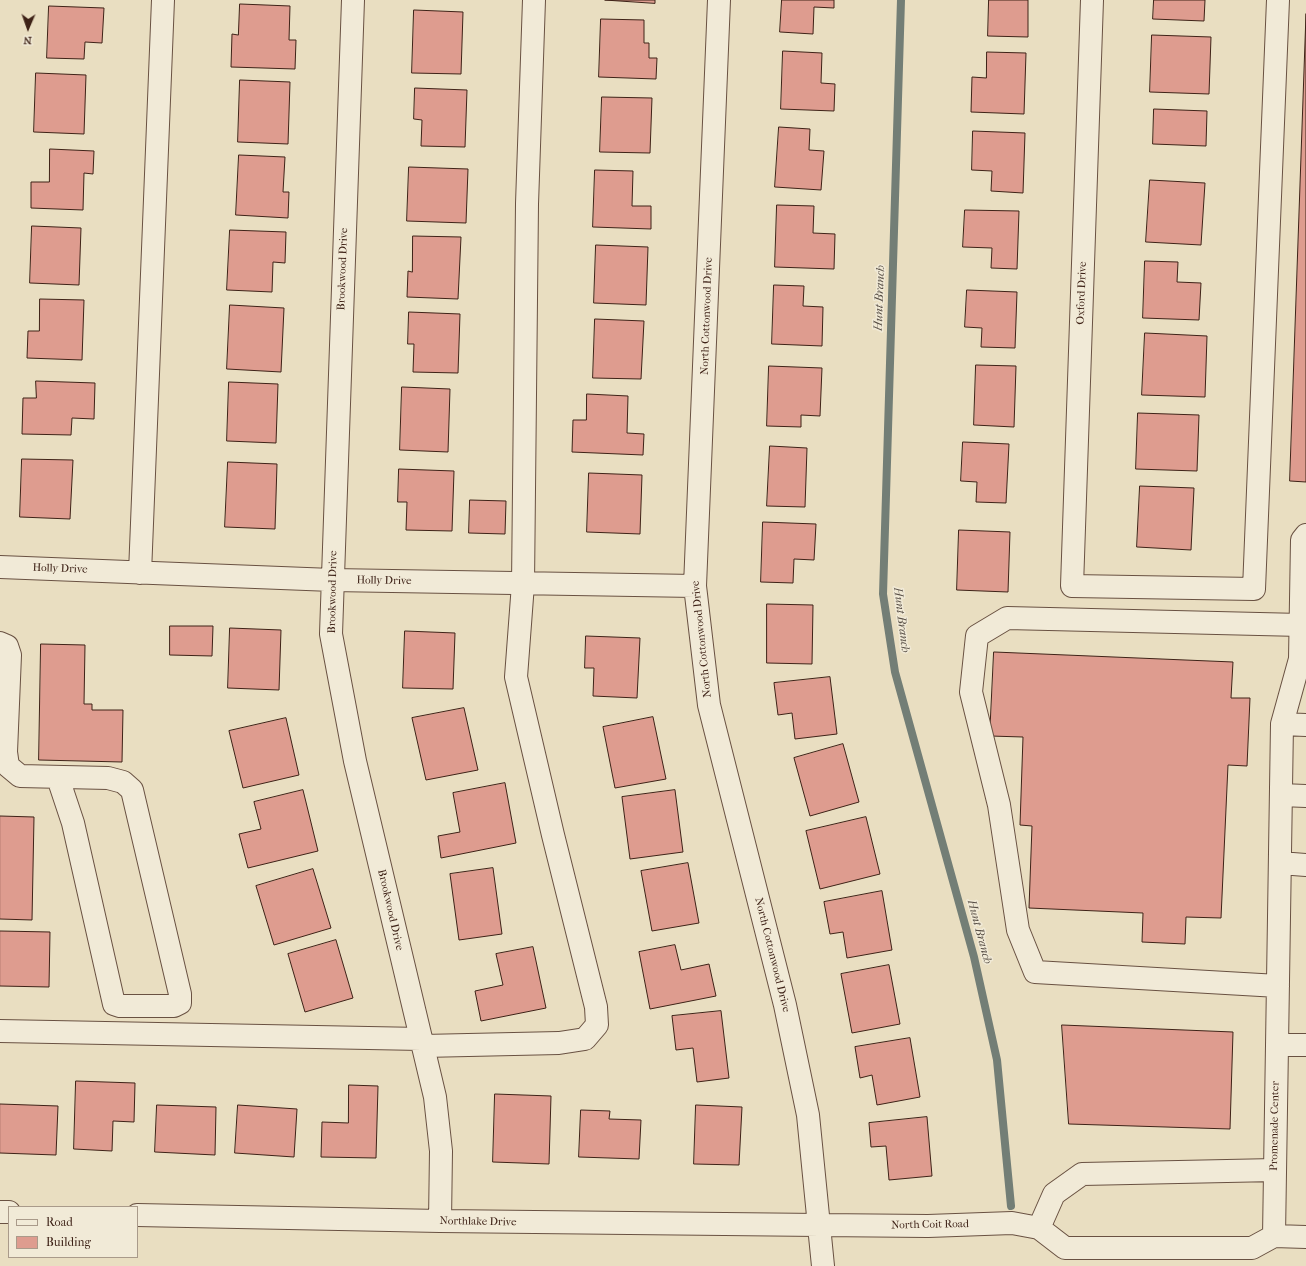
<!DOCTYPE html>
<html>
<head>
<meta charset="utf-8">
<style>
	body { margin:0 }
	#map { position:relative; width:1306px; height:1266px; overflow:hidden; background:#e9dec1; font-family:"IM FELL French Canon",serif }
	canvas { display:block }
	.legend { position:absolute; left:8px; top:1206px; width:130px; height:52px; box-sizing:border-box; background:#f1ead7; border:1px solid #a99a8a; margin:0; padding:5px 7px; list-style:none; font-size:12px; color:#3e2217 }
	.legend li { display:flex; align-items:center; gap:8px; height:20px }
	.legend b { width:20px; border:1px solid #a99a8a }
	.north { position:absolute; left:8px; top:8px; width:40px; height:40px; -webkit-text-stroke:3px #f1ead7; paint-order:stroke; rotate:182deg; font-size:11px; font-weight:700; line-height:16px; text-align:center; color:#3e2217 }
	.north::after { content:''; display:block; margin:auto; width:14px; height:18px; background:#3e2217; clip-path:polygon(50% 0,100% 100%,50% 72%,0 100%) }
</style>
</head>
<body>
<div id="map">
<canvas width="1306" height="1266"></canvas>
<ul class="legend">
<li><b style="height:5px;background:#f1ead7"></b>Road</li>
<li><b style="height:11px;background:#de9c8f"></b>Building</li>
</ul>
<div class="north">N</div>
</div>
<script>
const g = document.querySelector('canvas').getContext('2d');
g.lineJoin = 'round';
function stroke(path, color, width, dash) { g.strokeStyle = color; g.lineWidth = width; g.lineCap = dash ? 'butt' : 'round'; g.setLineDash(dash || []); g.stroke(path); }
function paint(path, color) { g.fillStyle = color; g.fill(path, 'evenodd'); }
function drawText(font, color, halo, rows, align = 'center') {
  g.font = font + ' "IM FELL French Canon",serif'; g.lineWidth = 3; g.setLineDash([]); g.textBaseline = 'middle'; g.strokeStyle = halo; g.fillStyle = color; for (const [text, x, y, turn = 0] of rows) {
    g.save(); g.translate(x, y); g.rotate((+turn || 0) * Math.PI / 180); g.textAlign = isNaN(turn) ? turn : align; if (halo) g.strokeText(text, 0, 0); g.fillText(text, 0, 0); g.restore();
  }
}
stroke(new Path2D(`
	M 901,0 L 883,594 L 895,672 L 974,957 L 997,1060 L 1011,1206`), '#737e76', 8);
const building = new Path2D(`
	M 605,0 L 655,0 L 655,3 Z
	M 782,0 L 834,0 L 834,8 L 814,7 L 813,34 L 780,32 Z
	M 989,0 L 1028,0 L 1028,37 L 988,36 Z
	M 1154,0 L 1205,0 L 1204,21 L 1153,19 Z
	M 240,4 L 290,6 L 289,40 L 296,40 L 295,69 L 231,67 L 232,34 L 238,35 Z
	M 49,6 L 104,8 L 102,43 L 85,42 L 84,59 L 47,58 Z
	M 414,10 L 463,12 L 461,74 L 412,73 Z
	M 1306,14 L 1306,482 L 1290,481 Z
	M 601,19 L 644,20 L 644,43 L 649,43 L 649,58 L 657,58 L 656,79 L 599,77 Z
	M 1152,35 L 1211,37 L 1209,94 L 1150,92 Z
	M 783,51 L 822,53 L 821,83 L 835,84 L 834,111 L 781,109 Z
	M 987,52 L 1026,53 L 1024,114 L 971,112 L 972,77 L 986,78 Z
	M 36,73 L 86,75 L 84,134 L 34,132 Z
	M 240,80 L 290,82 L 288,144 L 238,142 Z
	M 415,88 L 467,90 L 465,147 L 421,146 L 422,120 L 414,119 Z
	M 602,97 L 652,98 L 650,153 L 600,152 Z
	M 1154,109 L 1207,111 L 1206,146 L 1153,144 Z
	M 779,127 L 810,129 L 809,150 L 824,151 L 821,190 L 775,187 Z
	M 973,131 L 1025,133 L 1023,193 L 991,191 L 992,171 L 972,170 Z
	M 50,149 L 94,151 L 93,174 L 84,173 L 83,210 L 31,208 L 31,182 L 49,182 Z
	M 239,155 L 285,157 L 283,192 L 289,192 L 288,218 L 236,215 Z
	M 409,167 L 468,169 L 466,223 L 407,221 Z
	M 595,170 L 633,171 L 632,206 L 651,206 L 651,229 L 593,227 Z
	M 1150,180 L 1205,183 L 1201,245 L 1146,242 Z
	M 777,205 L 814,206 L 813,233 L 835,234 L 834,269 L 775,267 Z
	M 965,210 L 1019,211 L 1017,269 L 991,268 L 992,248 L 963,247 Z
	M 32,226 L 81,228 L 79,285 L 30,283 Z
	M 230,230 L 286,232 L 285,263 L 273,262 L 272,292 L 227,290 Z
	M 413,236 L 461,237 L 458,299 L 407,297 L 408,271 L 412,272 Z
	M 596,245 L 648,247 L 646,305 L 594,303 Z
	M 1145,261 L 1178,262 L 1177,282 L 1201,283 L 1199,320 L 1143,318 Z
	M 774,285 L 804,286 L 803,306 L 823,307 L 822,346 L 772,344 Z
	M 967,290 L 1017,292 L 1015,348 L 981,347 L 982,328 L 965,327 Z
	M 40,299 L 84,300 L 82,360 L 27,358 L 28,331 L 39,331 Z
	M 230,305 L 284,308 L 281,372 L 227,369 Z
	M 409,312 L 460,314 L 458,373 L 413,372 L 414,344 L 408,344 Z
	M 595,319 L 644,321 L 641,379 L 593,378 Z
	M 1145,333 L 1207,336 L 1205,397 L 1142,395 Z
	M 976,365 L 1016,366 L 1014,427 L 974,425 Z
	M 769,366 L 822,368 L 820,416 L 801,415 L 801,427 L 767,426 Z
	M 36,381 L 95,383 L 94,419 L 72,418 L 71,435 L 22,434 L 23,398 L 36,398 Z
	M 229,382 L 278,384 L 276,443 L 227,441 Z
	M 402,387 L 450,389 L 448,452 L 400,450 Z
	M 587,394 L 628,396 L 627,433 L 644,434 L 643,455 L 572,452 L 573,420 L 586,420 Z
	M 1138,413 L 1199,415 L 1197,471 L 1136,469 Z
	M 963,442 L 1009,444 L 1006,503 L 976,502 L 977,482 L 961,481 Z
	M 770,446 L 807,448 L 805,507 L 767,506 Z
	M 22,459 L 73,460 L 70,519 L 20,517 Z
	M 228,462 L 277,464 L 275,529 L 225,527 Z
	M 399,469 L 454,471 L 452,531 L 406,530 L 407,502 L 398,502 Z
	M 589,473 L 642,475 L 640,534 L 587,532 Z
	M 1140,486 L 1194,488 L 1191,550 L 1137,547 Z
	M 470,500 L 506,501 L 505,534 L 469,533 Z
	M 763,522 L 816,524 L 814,560 L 794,559 L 793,583 L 761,582 Z
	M 959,530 L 1010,532 L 1008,592 L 957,590 Z
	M 767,604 L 813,605 L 812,664 L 767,663 Z
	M 170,626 L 213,626 L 212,656 L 170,655 Z
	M 230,628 L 281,630 L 279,690 L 228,688 Z
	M 405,631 L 455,633 L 453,689 L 403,688 Z
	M 586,636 L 640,638 L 637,698 L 593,696 L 594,668 L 585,668 Z
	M 41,644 L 85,645 L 84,704 L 92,704 L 92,710 L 123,710 L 122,762 L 39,760 Z
	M 994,652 L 1233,662 L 1231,698 L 1250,698 L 1247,766 L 1228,765 L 1221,918 L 1186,917 L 1185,944 L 1142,942 L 1143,913 L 1029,908 L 1032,826 L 1020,825 L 1023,737 L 990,736 Z
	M 830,677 L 837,734 L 795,739 L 792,713 L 778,715 L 774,683 Z
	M 464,708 L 478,770 L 426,780 L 412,718 Z
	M 653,717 L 666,779 L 615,788 L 603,727 Z
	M 286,718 L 299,775 L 243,788 L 229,731 Z
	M 843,744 L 859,802 L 810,816 L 794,758 Z
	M 505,783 L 516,843 L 441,858 L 438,836 L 460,832 L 453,793 Z
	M 303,790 L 318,851 L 248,868 L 239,834 L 261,829 L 254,802 Z
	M 675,790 L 683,852 L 630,859 L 622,797 Z
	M 0,816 L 34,817 L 32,920 L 0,919 Z
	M 866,817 L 880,874 L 820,889 L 806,831 Z
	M 688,863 L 699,923 L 652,931 L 641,871 Z
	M 493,868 L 502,934 L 459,940 L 450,874 Z
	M 313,869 L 331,928 L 274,945 L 256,886 Z
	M 882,891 L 892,950 L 847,958 L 843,932 L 830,934 L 824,902 Z
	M 0,931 L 50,932 L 49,987 L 0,986 Z
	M 336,940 L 353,998 L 305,1012 L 288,954 Z
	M 675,945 L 681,970 L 709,964 L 716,996 L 650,1009 L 639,952 Z
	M 533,947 L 546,1008 L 481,1021 L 475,991 L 503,985 L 496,954 Z
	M 889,965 L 900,1024 L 852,1033 L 841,974 Z
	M 721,1011 L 729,1078 L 697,1082 L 693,1048 L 676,1050 L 672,1016 Z
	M 1062,1025 L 1233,1032 L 1230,1129 L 1069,1124 Z
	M 910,1038 L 920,1097 L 877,1105 L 872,1075 L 860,1078 L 855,1047 Z
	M 76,1081 L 135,1083 L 134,1122 L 113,1121 L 112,1151 L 74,1149 Z
	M 349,1085 L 378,1086 L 376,1158 L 321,1157 L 322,1122 L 348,1123 Z
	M 495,1094 L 551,1096 L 549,1164 L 493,1162 Z
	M 0,1104 L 58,1106 L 56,1155 L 0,1153 Z
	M 157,1105 L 216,1107 L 215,1155 L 155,1152 Z
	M 238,1105 L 297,1109 L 294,1157 L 235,1153 Z
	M 696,1105 L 742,1107 L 739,1165 L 694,1164 Z
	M 581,1110 L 610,1111 L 609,1119 L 641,1120 L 639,1159 L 579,1157 Z
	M 927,1117 L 932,1176 L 889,1180 L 886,1146 L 871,1147 L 869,1123 Z`);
paint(building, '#de9c8f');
stroke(building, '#3e2217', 1);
const minor = new Path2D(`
	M 353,0 L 331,634 L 355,761 L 435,1097 L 441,1151 L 440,1221
	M 719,0 L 695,586 L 709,705 L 785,1005 L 808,1115 L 823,1266
	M 1092,0 L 1072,586 L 1254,589 L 1278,0
	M 0,567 L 332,580 L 695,586
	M 140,573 L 163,0
	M 0,643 L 7,646 L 10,655 L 6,752 L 8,766 L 20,776 L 108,778 L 123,782 L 132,790 L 180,994 L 180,1003 L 174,1006 L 120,1006 L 114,1004 L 73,823 L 58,778
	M 1282,724 L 1306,725
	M 1281,795 L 1306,796
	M 1280,863 L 1306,865
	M 1278,986 L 1035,972 L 1018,930 L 999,805 L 971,692 L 977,636 L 1007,618 L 1301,625
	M 0,1031 L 421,1039
	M 1277,1045 L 1282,724 L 1300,659 L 1302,540 L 1306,535
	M 423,1046 L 559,1043 L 585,1039 L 597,1025 L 596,1007 L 553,835 L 516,677 L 523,584 L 527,204 L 534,0
	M 0,1212 L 9,1212
	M 137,1215 L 440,1221 L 819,1225 L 928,1226 L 1012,1223 L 1039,1228 L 1065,1248 L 1252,1248 L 1274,1236 L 1306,1237
	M 1039,1228 L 1054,1194 L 1082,1174 L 1275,1170
	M 1274,1236 L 1277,1045 L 1306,1045`);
stroke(minor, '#695142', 24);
stroke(minor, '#f1ead7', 22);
drawText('11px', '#3e2217', '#f1ead7', [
	["Brookwood Drive",343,269,-88],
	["Oxford Drive",1082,293,-88],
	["North Cottonwood Drive",707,316,-88],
	["Holly Drive",60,569,2],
	["Holly Drive",384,581,1],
	["Brookwood Drive",333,592,-89],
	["North Cottonwood Drive",702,639,-96],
	["Brookwood Drive",390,910,77],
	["North Cottonwood Drive",772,955,76],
	["Promenade Center",1275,1126,-89],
	["Northlake Drive",478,1222,1],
	["North Coit Road",930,1225,-1]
]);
drawText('italic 12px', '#595047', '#f1ead7', [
	["Hunt Branch",880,298,-88],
	["Hunt Branch",901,620,83],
	["Hunt Branch",979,932,75]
]);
</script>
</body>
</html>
